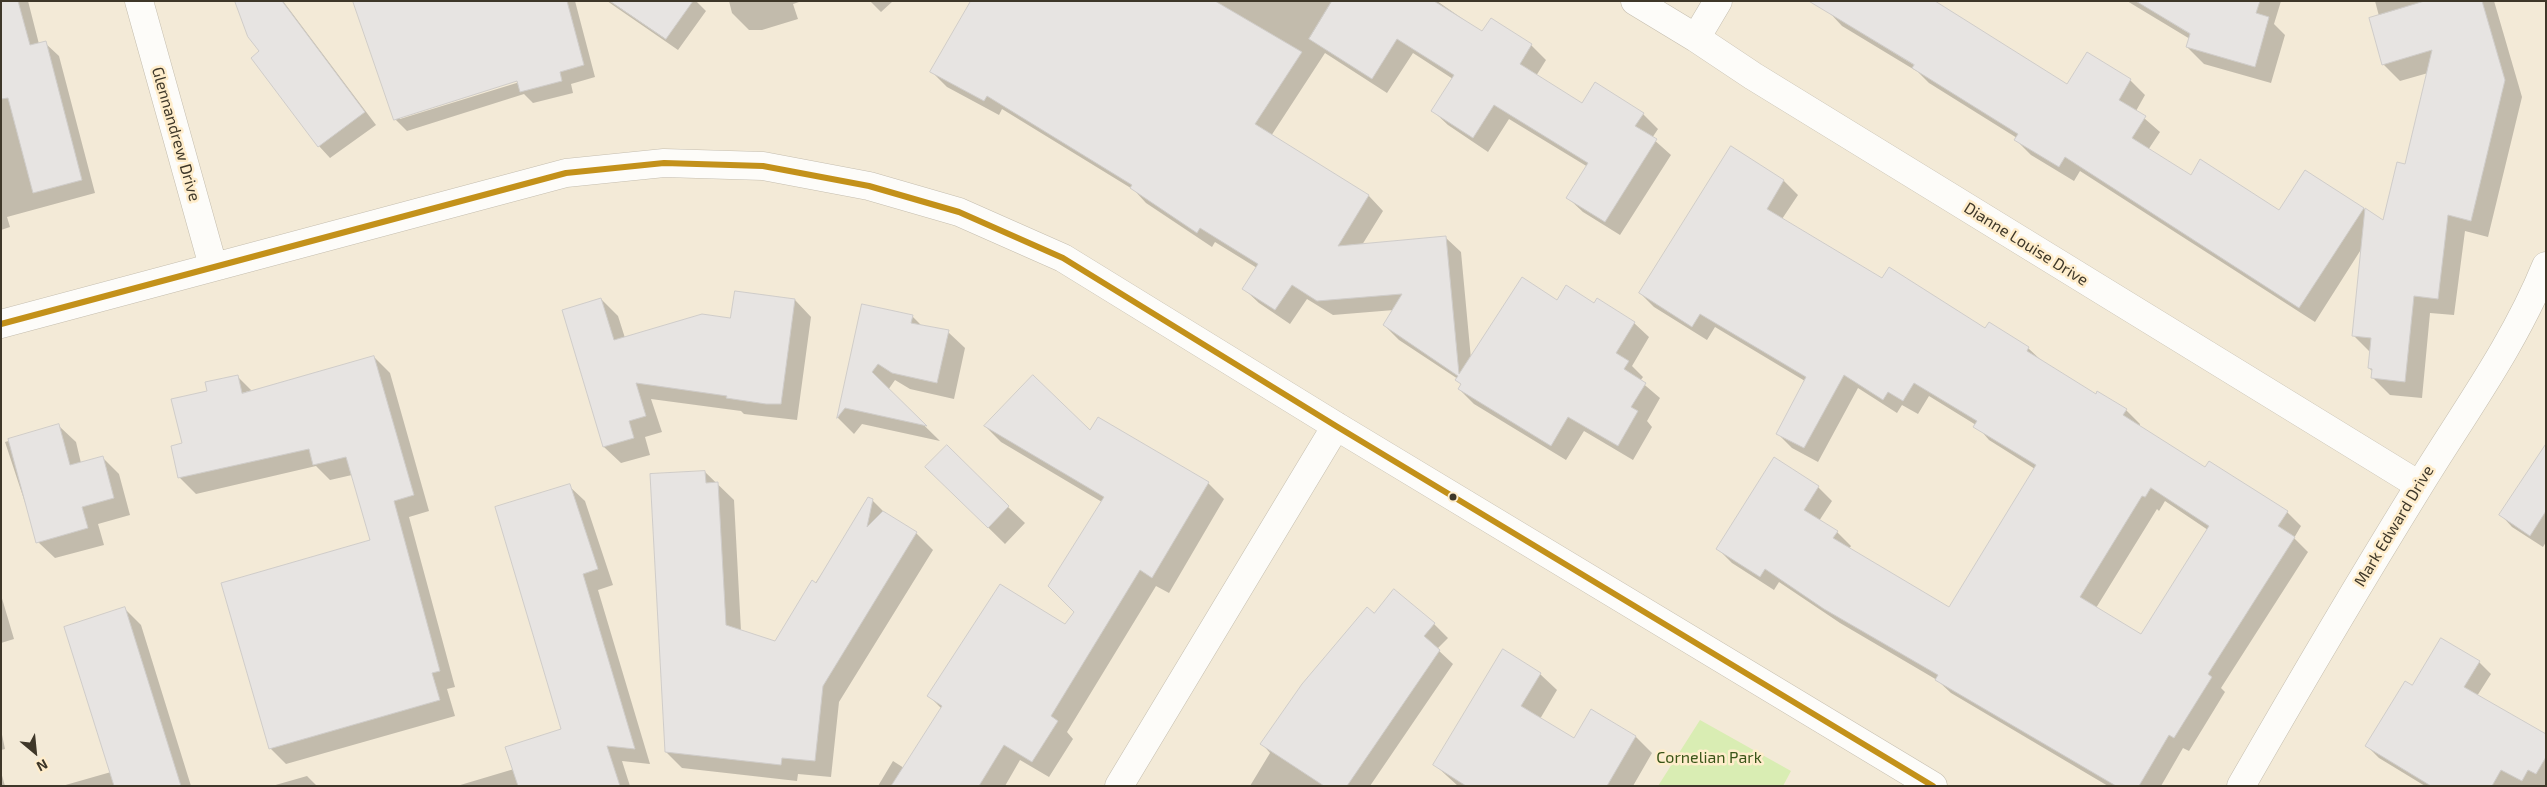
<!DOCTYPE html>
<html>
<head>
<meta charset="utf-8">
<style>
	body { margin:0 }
	#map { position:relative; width:2547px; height:787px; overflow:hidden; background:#f3ead7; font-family:"Exo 2",sans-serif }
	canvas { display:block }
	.frame { position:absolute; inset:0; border:2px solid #3e3729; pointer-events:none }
	.north { position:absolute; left:10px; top:727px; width:50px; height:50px; -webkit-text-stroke:4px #ffedcb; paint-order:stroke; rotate:152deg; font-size:14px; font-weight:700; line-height:20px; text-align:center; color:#3e3729 }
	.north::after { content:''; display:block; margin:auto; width:18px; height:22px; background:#3e3729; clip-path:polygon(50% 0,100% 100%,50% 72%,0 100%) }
</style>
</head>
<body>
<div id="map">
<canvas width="2547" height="787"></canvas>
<div class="frame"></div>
<div class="north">N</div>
</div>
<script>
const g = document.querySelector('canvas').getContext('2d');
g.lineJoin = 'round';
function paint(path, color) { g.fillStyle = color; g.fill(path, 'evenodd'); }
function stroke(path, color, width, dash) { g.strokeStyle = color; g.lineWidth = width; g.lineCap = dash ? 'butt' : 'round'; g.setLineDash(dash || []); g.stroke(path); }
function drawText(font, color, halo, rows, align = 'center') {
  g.font = font + ' "Exo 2",sans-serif'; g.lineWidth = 5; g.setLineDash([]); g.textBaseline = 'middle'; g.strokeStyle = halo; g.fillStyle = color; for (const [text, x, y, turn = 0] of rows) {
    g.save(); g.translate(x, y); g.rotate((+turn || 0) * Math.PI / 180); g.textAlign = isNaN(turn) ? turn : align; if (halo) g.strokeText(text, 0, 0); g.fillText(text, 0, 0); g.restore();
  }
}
paint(new Path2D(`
	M 1700,720 L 1791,771 L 1783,786 L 1658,786 Z`), '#d9edb3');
paint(new Path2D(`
	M 1,1 L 28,1 L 39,44 L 45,43 L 59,56 L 95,193 L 7,217 L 10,227 L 1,230 Z
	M 237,1 L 283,1 L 376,125 L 330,158 L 319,146 L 261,52 Z
	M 354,1 L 575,1 L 595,77 L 571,84 L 573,93 L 533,103 L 524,94 L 407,131 L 395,119 ZM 523,78 L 523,81 L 400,119 L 400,116 Z
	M 607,1 L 696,1 L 706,11 L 678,50 Z
	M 729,1 L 802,1 L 793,4 L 798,19 L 762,30 L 749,30 L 732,13 Z
	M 870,1 L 893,1 L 881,12 Z
	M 972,1 L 1437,1 L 1483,33 L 1531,45 L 1546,60 L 1536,76 L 1582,105 L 1643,114 L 1658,129 L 1652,138 L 1671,155 L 1620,235 L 1583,212 L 1568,198 L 1588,167 L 1509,119 L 1488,152 L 1448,125 L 1433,111 L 1453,79 L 1413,53 L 1387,93 L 1325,53 L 1271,136 L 1369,196 L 1383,211 L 1362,245 L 1446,238 L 1461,252 L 1471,359 L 1557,301 L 1594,305 L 1634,323 L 1649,337 L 1632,366 L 1643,377 L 1640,381 L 1660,398 L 1647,421 L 1652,427 L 1633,460 L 1584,431 L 1566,460 L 1474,404 L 1459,389 L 1462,385 L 1458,379 L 1399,340 L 1384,325 L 1394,310 L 1333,315 L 1307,299 L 1290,324 L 1259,303 L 1244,289 L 1257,268 L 1215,242 L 1212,247 L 1146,203 L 1134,190 L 1002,109 L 999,115 L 947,87 L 932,72 Z
	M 2127,1 L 2281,1 L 2274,24 L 2285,35 L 2271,83 L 2204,64 L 2187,47 L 2190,39 Z
	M 2375,1 L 2494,1 L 2522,97 L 2488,237 L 2465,231 L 2454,315 L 2430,313 L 2422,398 L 2390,395 L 2373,378 L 2373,372 L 2369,368 L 2371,353 L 2353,335 L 2362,248 L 2315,322 L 2080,171 L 2074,181 L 2031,155 L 2016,140 L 2017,138 L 1929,83 L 1918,72 L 1842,26 L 1828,11 L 2068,86 L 2087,54 L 2130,80 L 2145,95 L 2136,111 L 2160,132 L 2148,150 L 2191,177 L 2280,211 L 2306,171 L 2384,222 L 2406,165 L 2428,73 L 2400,81 L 2383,64 L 2379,16 Z
	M 1731,148 L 1784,181 L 1798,195 L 1782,219 L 1883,280 L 2028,348 L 2043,362 L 2096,395 L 2098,392 L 2126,410 L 2140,424 L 2139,427 L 2206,469 L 2287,512 L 2301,526 L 2294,538 L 2308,552 L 2221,688 L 2225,692 L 2189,751 L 2183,748 L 2161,786 L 2108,786 L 1951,693 L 1937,680 L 1840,623 L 1779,582 L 1774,590 L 1732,563 L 1718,549 L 1818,487 L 1832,501 L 1819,521 L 1837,532 L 1851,546 L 1849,549 L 1950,609 L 2035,469 L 1989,440 L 1976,425 L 1929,396 L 1918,414 L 1902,405 L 1897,413 L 1858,388 L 1818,462 L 1792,448 L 1778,434 L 1805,381 L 1715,327 L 1707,340 L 1654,307 L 1640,293 ZM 2165,501 L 2208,530 L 2142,636 L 2096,608 L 2157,509 L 2159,511 Z
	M 601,299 L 618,316 L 625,338 L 731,319 L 795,300 L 811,317 L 797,420 L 744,414 L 741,411 L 651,399 L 662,432 L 645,437 L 650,455 L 621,463 L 604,447 L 564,310 Z
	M 863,306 L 912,316 L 922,326 L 948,332 L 965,348 L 954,399 L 910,389 L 895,380 L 888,390 L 940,441 L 862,424 L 854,434 L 838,418 Z
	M 374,357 L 390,373 L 429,511 L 409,517 L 455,687 L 447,689 L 455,716 L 286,764 L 270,748 L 371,541 L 352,475 L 330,480 L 316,466 L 196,494 L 180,478 L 172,446 L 183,444 L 209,392 L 237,376 L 252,391 Z
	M 59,426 L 76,442 L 81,463 L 103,458 L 119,474 L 130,515 L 98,524 L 104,545 L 55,558 L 38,542 L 5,442 Z
	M 985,426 L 1091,432 L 1208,483 L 1224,499 L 1169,593 L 1156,586 L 1067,732 L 1073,739 L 1049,777 L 1020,760 L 1005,786 L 878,786 L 893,761 L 904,768 L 942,709 L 929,696 L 1065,625 L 1076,612 L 1102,502 L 1001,442 Z
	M 2546,446 L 2546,542 L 2543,547 L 2512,527 L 2501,515 Z
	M 705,472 L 734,500 L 741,631 L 775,642 L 872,500 L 888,516 L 916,533 L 933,550 L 839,702 L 831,777 L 798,774 L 797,781 L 682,768 L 666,752 Z
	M 944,484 L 1008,507 L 1025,523 L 1005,544 Z
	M 569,486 L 585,501 L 613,585 L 598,590 L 650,764 L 622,761 L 630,786 L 457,786 L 514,769 L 562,730 Z
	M 1,595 L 14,639 L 1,643 Z
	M 124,608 L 141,625 L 191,786 L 62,786 L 111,772 Z
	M 1374,614 L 1434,624 L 1448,638 L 1437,649 L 1453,664 L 1370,786 L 1250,786 L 1270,753 L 1262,744 Z
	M 2479,662 L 2491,674 L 2477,696 L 2546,736 L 2546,786 L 2425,786 L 2379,758 L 2367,746 L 2413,687 Z
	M 1540,674 L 1557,690 L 1540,719 L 1574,739 L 1636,737 L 1652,753 L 1633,786 L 1458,786 L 1435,765 Z
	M 1,730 L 5,749 L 1,750 Z
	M 1,772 L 5,786 L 1,786 Z
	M 307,776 L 317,786 L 272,786 Z`), '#0003');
const building = new Path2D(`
	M 1,1 L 18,1 L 30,45 L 46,41 L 82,180 L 33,193 L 8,98 L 1,99 Z
	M 235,1 L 282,1 L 365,112 L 318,147 L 251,58 L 259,51 L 248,37 Z
	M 353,1 L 567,1 L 584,65 L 560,72 L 562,81 L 520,92 L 517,81 L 394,120 Z
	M 610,1 L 693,1 L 666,39 Z
	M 971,1 L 1215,1 L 1302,52 L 1255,124 L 1369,195 L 1338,246 L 1446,236 L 1459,374 L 1522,277 L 1557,300 L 1566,285 L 1594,303 L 1597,298 L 1635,322 L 1616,353 L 1629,361 L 1624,369 L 1646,383 L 1631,407 L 1638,411 L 1618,446 L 1568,417 L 1551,446 L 1458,389 L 1461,384 L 1455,380 L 1458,376 L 1383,325 L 1402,294 L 1317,301 L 1292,285 L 1275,310 L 1242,289 L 1258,264 L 1200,228 L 1197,233 L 1130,188 L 1132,185 L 987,96 L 984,101 L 930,72 Z
	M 1332,1 L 1434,1 L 1482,31 L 1491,18 L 1532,44 L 1520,64 L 1582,103 L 1595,82 L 1644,113 L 1635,126 L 1657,139 L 1605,222 L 1566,198 L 1588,163 L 1494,105 L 1473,138 L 1431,111 L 1454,75 L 1397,39 L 1372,79 L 1309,39 Z
	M 1809,1 L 1935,1 L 2067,84 L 2087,52 L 2131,79 L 2119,100 L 2146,116 L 2132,138 L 2191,175 L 2200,159 L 2279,210 L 2305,170 L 2364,208 L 2299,308 L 2065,157 L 2059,167 L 2014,140 L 2018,134 L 1912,68 L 1914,65 Z
	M 2136,1 L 2260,1 L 2256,13 L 2269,17 L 2255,67 L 2186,47 L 2190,34 Z
	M 2425,1 L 2482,1 L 2505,80 L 2471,221 L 2448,215 L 2438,299 L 2414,296 L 2405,382 L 2371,378 L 2372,369 L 2368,368 L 2371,338 L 2352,336 L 2365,208 L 2383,220 L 2397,162 L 2405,164 L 2432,50 L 2382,65 L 2369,18 Z
	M 1731,146 L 1784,180 L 1767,209 L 1882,278 L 1889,267 L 1985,328 L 1989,322 L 2029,347 L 2027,351 L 2096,394 L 2097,391 L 2127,409 L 2123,415 L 2205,467 L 2209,461 L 2288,511 L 2278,526 L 2295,537 L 2208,674 L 2212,677 L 2174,738 L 2169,735 L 2139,786 L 2116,786 L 1935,680 L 1938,675 L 1824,609 L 1765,569 L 1760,577 L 1716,549 L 1774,457 L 1819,486 L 1804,510 L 1838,531 L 1833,538 L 1949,607 L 2036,465 L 1973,427 L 1977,421 L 1914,383 L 1903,401 L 1888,392 L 1883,400 L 1844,375 L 1804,448 L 1776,434 L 1806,377 L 1700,314 L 1692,327 L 1639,293 ZM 2151,488 L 2209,526 L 2141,634 L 2080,597 L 2142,496 L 2145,497 Z
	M 735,291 L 795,299 L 781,404 L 766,404 L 726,398 L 727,396 L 636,383 L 646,416 L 629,421 L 634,438 L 603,447 L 562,310 L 601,298 L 614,340 L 702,314 L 730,318 Z
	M 862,304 L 913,315 L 911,323 L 949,330 L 937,383 L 892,373 L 878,364 L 872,372 L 927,426 L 845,408 L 837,418 Z
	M 374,356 L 414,495 L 394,501 L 440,671 L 432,673 L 440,700 L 269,749 L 221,583 L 370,540 L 346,457 L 313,465 L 309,449 L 178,478 L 171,446 L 182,443 L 171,399 L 207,391 L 205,382 L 238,375 L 242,393 Z
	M 1033,375 L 1090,430 L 1098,417 L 1209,482 L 1152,578 L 1140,570 L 1051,716 L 1058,721 L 1032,762 L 1004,745 L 979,786 L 891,786 L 942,706 L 927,696 L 1000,584 L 1065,624 L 1074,612 L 1048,586 L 1104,497 L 984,426 Z
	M 59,424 L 70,465 L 103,456 L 114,498 L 82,507 L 88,528 L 36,543 L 8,439 Z
	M 2546,444 L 2546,511 L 2530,536 L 2499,515 Z
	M 947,445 L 1009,506 L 988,528 L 925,467 Z
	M 705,471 L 706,483 L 718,482 L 726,625 L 775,641 L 812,580 L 816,583 L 868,497 L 873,499 L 867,527 L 883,511 L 917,532 L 823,686 L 815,761 L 782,758 L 781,765 L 665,752 L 650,474 Z
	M 570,484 L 598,569 L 583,574 L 635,749 L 607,746 L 620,786 L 518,786 L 505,747 L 561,729 L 495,507 Z
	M 1394,589 L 1435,623 L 1424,636 L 1440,650 L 1347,786 L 1324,786 L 1260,744 L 1302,684 L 1367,607 L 1374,613 Z
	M 125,607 L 181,786 L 114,786 L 64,627 Z
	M 2441,638 L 2480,661 L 2464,687 L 2546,734 L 2546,757 L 2536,774 L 2528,770 L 2522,781 L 2501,770 L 2492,786 L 2431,786 L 2365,746 L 2405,681 L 2412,685 Z
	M 1503,649 L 1541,673 L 1521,706 L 1574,738 L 1591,709 L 1636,736 L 1607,786 L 1466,786 L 1433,765 Z`);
paint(building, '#e7e4e2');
stroke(building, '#cfccc9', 1);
const minor = new Path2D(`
	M 139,1 L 213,266
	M 1635,1 L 1696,38 L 1753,76 L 2419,485
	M 1696,38 L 1718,1
	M 1,324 L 566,173 L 664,163 L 763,166 L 869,186 L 959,212 L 1063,258 L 1336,426 L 1933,786
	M 1119,786 L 1336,426
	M 2241,786 C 2299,685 2358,585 2419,486 C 2463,414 2514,345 2546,266`);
stroke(minor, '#c4bdae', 29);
stroke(minor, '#fdfcf9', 28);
stroke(new Path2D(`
	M 1,324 L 566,173 L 664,163 L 763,166 L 869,186 L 959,212 L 1063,258 L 1336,426 L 1933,786`), '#c3911a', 6);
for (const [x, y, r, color] of [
	[1453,497,4.5,"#3e3729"]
]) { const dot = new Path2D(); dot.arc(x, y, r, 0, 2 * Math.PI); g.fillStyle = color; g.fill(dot); stroke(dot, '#ffedcb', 2); }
drawText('16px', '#3e3729', '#ffedcb', [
	["Glennandrew Drive",176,134,74],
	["Dianne Louise Drive",2026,244,32],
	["Mark Edward Drive",2394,526,-59]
]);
drawText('16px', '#3a5518', '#ffedcb', [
	["Cornelian Park",1709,758]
]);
</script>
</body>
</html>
